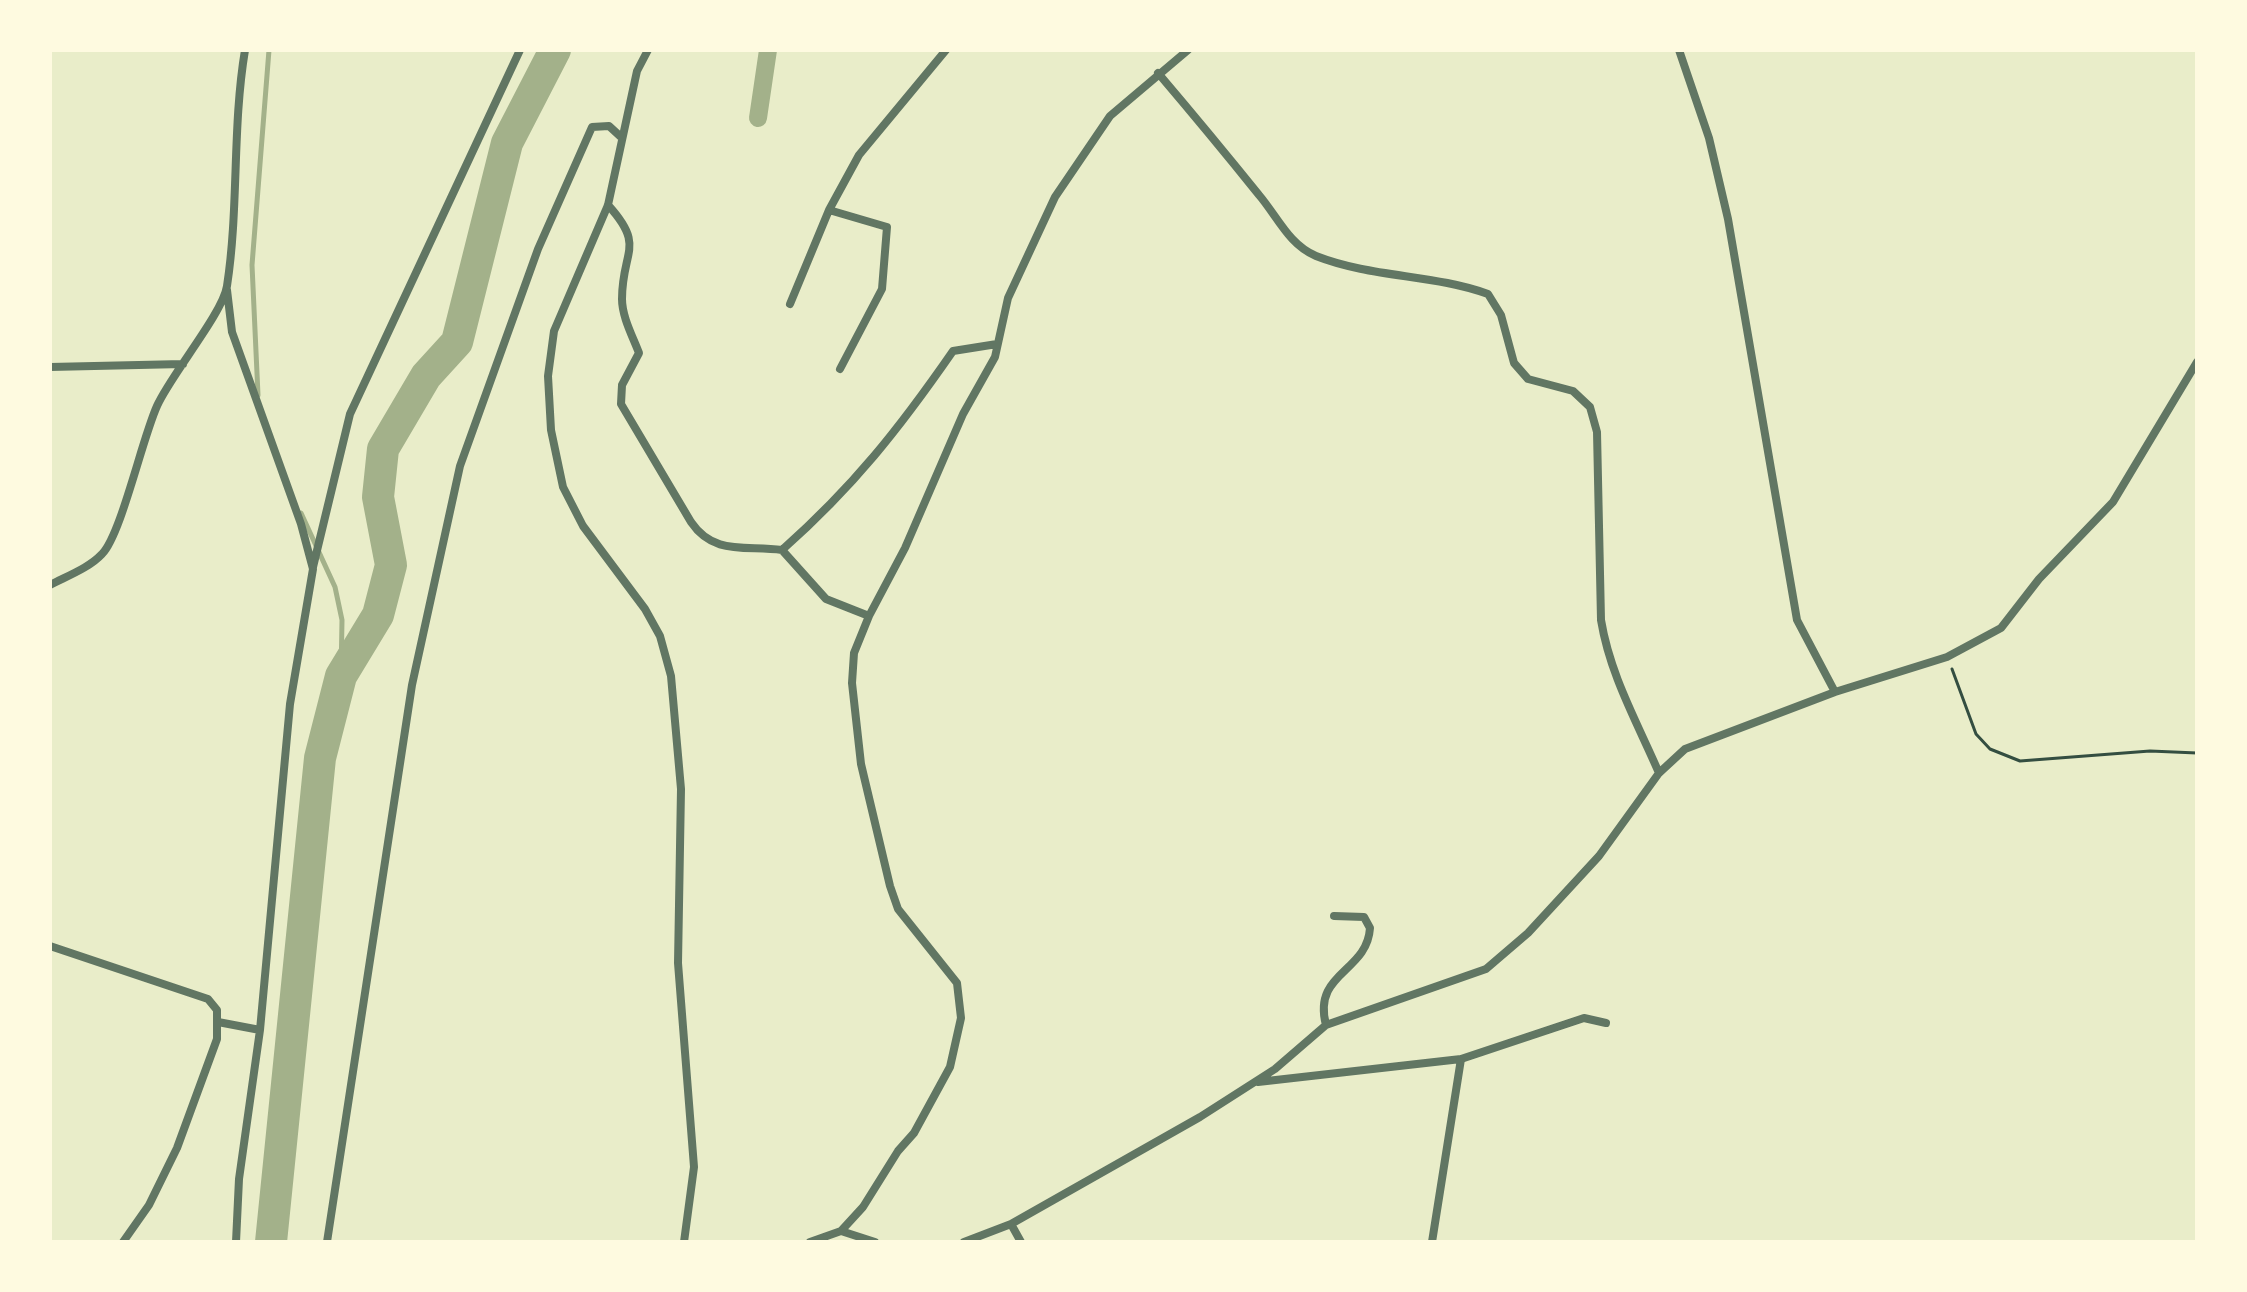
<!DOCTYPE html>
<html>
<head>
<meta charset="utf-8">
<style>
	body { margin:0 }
	#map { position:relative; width:2247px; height:1292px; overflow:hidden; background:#e9edc9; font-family:Manrope,sans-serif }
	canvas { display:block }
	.frame { position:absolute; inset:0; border:52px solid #fefae0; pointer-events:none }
</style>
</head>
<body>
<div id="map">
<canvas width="2247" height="1292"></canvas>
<div class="frame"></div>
</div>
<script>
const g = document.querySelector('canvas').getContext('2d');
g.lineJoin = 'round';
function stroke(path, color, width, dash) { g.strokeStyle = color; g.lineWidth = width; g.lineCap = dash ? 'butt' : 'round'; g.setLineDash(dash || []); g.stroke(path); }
stroke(new Path2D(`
	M 258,395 L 252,265 L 269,50
	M 301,513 L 335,587 L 342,620 L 341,676`), '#a3b18a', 5);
stroke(new Path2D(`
	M 758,118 L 768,50`), '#a3b18a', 18);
stroke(new Path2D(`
	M 271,1242 L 320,758 L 341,676 L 378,615 L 391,565 L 378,497 L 383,449 L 426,376 L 457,342 L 507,143 L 555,50`), '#a3b18a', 32);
stroke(new Path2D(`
	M 1952,669 L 1976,734 L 1990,749 L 2020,761 L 2150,751 L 2197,753`), '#344e41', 3);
stroke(new Path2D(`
	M 648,50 L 637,71 L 608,205 L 554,331 L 548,376 L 551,430 L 563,487 L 583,526 L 645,609 L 660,636 L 671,676 L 681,789 L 678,963 L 694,1167 L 684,1242
	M 1679,50 L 1709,138 L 1728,219 L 1797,620 L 1835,692
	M 1158,73 C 1192,113 1226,154 1259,195 C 1277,216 1289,245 1316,256 C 1372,278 1433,274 1488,294 L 1501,315 L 1514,363 L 1528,379 L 1573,391 L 1590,407 L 1597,432 L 1601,620 C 1610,675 1637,722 1659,773
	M 608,205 C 646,247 622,250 622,299 C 622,317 633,337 639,353 L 622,385 L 621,404 L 691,522 C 714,556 746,545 782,550 L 826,599 L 869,616
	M 829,210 L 887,227 L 882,289 L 840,369
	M 227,290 L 232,332 L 301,524 L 313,569 L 290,704 L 260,1030 L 239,1179 L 236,1242
	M 790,304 L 829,210 L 859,155 L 946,50
	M 50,367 L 183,364
	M 782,550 C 853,487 899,429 953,351 L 997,344
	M 313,567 L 350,414 L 520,50
	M 50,585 C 67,576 89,568 102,554 C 121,535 142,439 157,406 C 170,376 223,313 227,286 C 239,208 232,128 245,50
	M 50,946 L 208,999 L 217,1010 L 217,1039 L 177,1148 L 149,1205 L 123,1242
	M 218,1022 L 260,1030
	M 1326,1025 C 1312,972 1367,973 1370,928 L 1364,917 L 1334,916
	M 1258,1082 L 1461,1059 L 1584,1018 L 1606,1023
	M 1011,1224 L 1021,1242
	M 841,1231 L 875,1242
	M 327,1242 L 412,685 L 460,466 L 538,249 L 592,127 L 609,126 L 621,137
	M 810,1242 L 841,1231 L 863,1207 L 898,1151 L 914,1133 L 950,1067 L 961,1018 L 957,983 L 898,909 L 890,886 L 861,764 L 852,683 L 854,653 L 869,616 L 905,548 L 963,414 L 995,357 L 1008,298 L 1055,197 L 1110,116 L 1188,50
	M 964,1242 L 1011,1224 L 1200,1117 L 1275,1069 L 1326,1025 L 1486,969 L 1528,933 L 1599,856 L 1659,773 L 1685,749 L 1835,692 L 1947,657 L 2001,628 L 2039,579 L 2113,502 L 2197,362
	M 1432,1242 L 1461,1059`), '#617663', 8);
</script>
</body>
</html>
